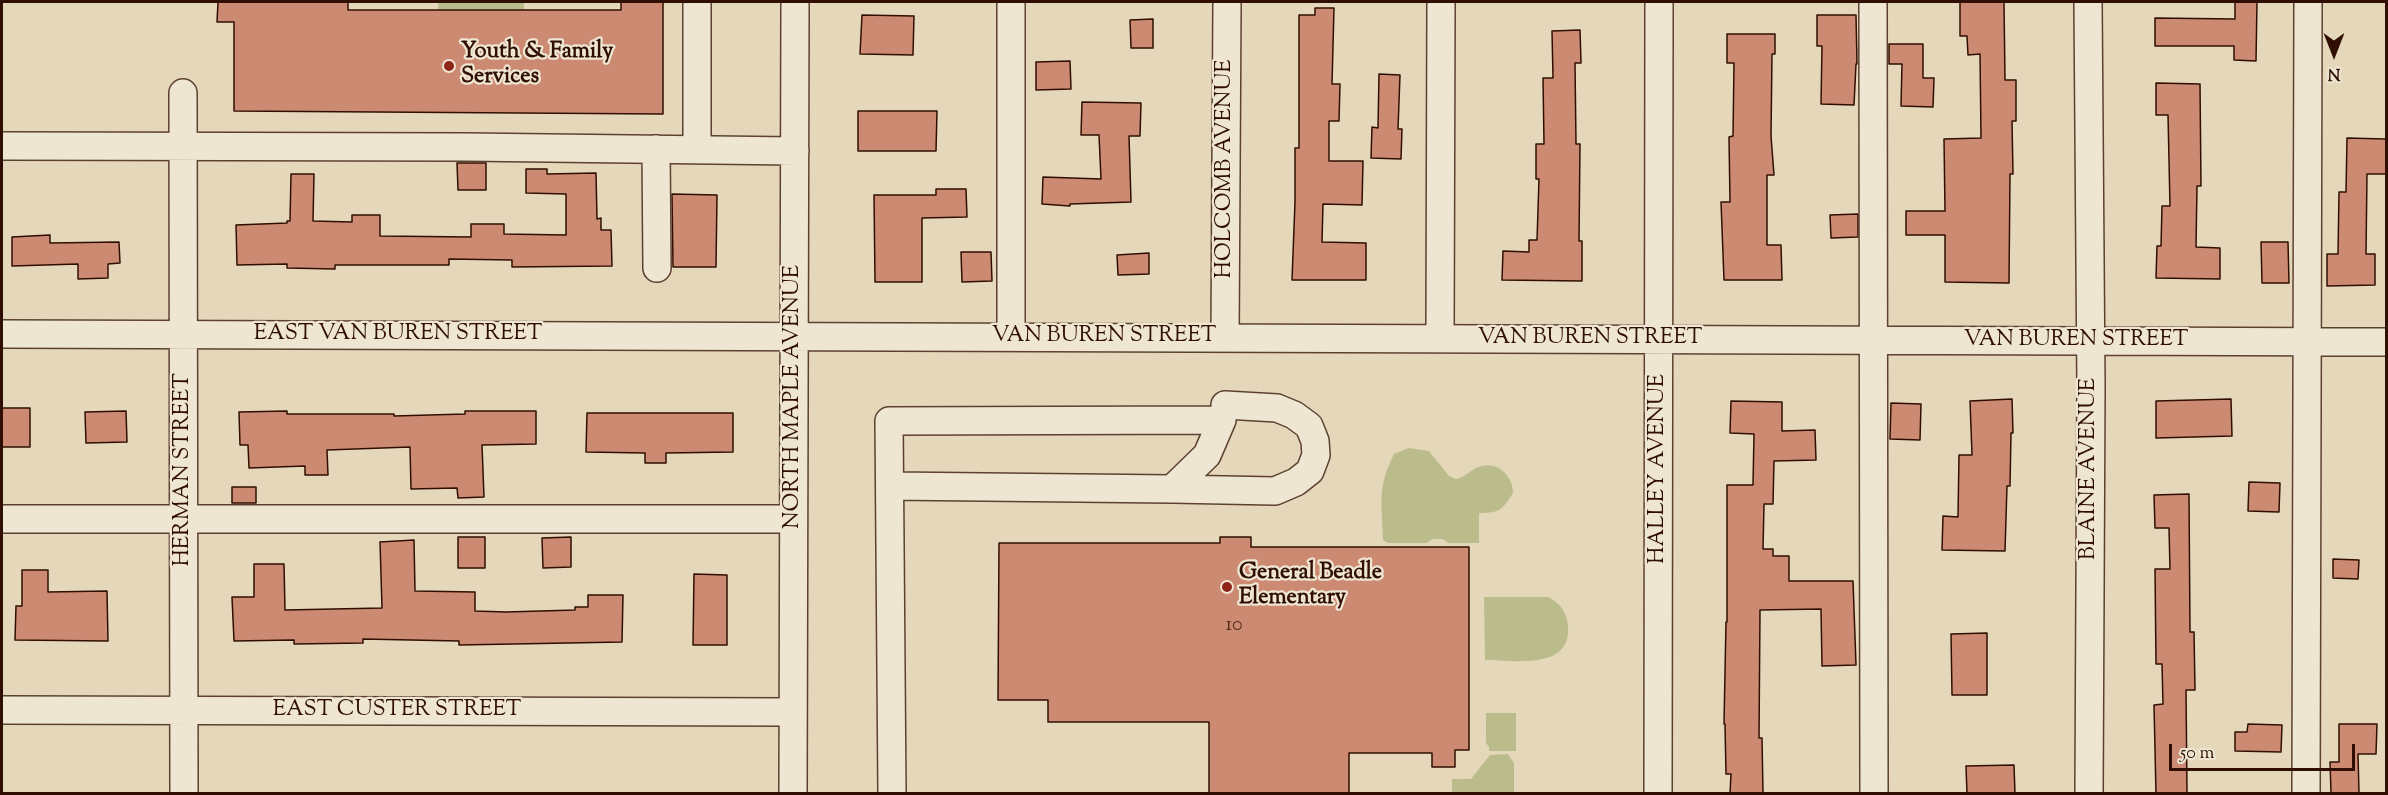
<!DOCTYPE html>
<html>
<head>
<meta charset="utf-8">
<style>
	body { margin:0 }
	#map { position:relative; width:2388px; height:795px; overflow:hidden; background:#e5d8ba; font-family:"Sorts Mill Goudy",serif }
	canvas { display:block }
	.frame { position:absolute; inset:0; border:3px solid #300f02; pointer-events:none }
	.north { position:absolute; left:2304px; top:24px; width:60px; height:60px; -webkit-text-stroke:4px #eee6d2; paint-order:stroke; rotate:180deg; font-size:16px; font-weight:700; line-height:24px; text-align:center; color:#300f02 }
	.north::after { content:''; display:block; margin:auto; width:21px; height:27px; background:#300f02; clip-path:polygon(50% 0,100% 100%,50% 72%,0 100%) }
	.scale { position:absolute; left:2169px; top:744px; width:186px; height:27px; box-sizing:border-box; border:3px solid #300f02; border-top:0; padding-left:8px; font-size:18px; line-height:21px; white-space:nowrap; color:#300f02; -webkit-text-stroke:4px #eee6d2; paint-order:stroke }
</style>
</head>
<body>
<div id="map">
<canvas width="2388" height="795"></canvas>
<div class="frame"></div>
<div class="north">N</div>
<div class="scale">50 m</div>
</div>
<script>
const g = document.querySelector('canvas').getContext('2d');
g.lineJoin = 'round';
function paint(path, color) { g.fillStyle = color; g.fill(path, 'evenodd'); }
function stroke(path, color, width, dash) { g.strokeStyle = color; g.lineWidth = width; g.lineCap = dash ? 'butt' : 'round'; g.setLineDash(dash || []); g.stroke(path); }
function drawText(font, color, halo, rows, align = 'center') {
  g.font = font + ' "Sorts Mill Goudy",serif'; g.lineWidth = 4.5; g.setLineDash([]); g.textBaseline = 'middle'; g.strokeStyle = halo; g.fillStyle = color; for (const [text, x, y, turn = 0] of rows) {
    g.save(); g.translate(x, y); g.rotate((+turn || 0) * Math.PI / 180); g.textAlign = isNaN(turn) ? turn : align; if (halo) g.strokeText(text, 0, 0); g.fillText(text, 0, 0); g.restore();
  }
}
paint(new Path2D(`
	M 438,2 L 524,2 L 524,10 L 438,10 Z
	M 1409,448 L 1429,451 L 1449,476 L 1456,479 C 1466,477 1472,468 1482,466 C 1499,462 1513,477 1513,493 C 1502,510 1500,513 1479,513 L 1479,543 L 1448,543 L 1443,539 L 1432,539 L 1427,543 L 1388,543 L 1383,540 C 1382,504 1377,487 1394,454 Z
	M 1484,597 L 1548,597 C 1560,603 1567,612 1568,626 C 1572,671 1512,660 1485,660 Z
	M 1486,713 L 1516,713 L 1516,751 L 1489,751 L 1489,747 L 1486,743 Z
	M 1508,754 L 1514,763 L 1514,793 L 1452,793 L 1452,779 L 1471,779 L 1490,755 Z`), '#bbbc8b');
const building = new Path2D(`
	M 218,2 L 348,2 L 348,10 L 621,10 L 621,2 L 663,2 L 663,114 L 234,111 L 234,22 L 217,22 Z
	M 1960,2 L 2004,2 L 2005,80 L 2016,80 L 2016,121 L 2012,121 L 2013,174 L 2010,174 L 2009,283 L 1945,282 L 1945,235 L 1906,235 L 1906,211 L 1945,211 L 1944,139 L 1981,138 L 1980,54 L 1968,55 L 1967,36 L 1960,36 Z
	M 2235,2 L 2257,2 L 2256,61 L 2234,60 L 2234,46 L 2155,46 L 2155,18 L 2235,19 Z
	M 1315,8 L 1334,8 L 1332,84 L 1340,84 L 1339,121 L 1329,121 L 1329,161 L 1363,161 L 1362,205 L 1323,204 L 1322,242 L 1366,243 L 1366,280 L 1292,280 L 1295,202 L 1295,148 L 1299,148 L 1299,15 L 1315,15 Z
	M 862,15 L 914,16 L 913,55 L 860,54 Z
	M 1817,15 L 1856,15 L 1857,64 L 1856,64 L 1854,105 L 1821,104 L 1822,46 L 1817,46 Z
	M 1153,19 L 1153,48 L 1131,48 L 1130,20 Z
	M 1580,30 L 1581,63 L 1575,63 L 1576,144 L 1580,144 L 1579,241 L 1582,241 L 1582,281 L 1502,280 L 1503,251 L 1529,252 L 1529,240 L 1537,240 L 1539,179 L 1536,179 L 1536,144 L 1544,144 L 1543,78 L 1553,78 L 1552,31 Z
	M 1727,34 L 1775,34 L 1775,54 L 1772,54 L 1771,136 L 1774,175 L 1767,175 L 1767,245 L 1781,245 L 1782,280 L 1724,280 L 1721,202 L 1730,202 L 1729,137 L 1733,136 L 1734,63 L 1727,63 Z
	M 1889,44 L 1923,44 L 1923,78 L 1934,78 L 1933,107 L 1901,106 L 1902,64 L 1889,64 Z
	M 1070,61 L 1071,89 L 1036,90 L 1036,62 Z
	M 1379,74 L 1400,75 L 1398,129 L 1402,129 L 1401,159 L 1371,158 L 1372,127 L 1378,128 Z
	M 2156,83 L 2200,84 L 2201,186 L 2197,186 L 2196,247 L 2220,248 L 2220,279 L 2156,278 L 2157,246 L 2161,246 L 2162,206 L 2170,206 L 2168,115 L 2156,115 Z
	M 1082,102 L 1141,103 L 1140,136 L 1129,136 L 1131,202 L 1070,204 L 1070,206 L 1042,204 L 1043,177 L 1101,179 L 1099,135 L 1081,135 Z
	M 858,111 L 937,111 L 936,151 L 858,151 Z
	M 2347,138 L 2386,139 L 2386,174 L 2367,174 L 2366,254 L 2375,254 L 2375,285 L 2327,286 L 2327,254 L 2338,254 L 2339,192 L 2346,192 Z
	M 457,163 L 486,163 L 486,190 L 458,190 Z
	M 526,169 L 547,169 L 547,174 L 596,173 L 597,219 L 601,218 L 601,230 L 611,230 L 612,266 L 512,267 L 512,260 L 449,259 L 449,265 L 335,265 L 335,269 L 287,268 L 287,264 L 237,265 L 236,225 L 287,223 L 287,221 L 290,221 L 291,174 L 314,174 L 313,221 L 352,222 L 352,215 L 380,215 L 380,236 L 471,237 L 471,224 L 504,224 L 504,234 L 566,235 L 566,194 L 526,193 Z
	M 936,189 L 966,189 L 967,217 L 922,218 L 922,282 L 875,282 L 874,195 L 936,195 Z
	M 672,194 L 717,195 L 716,267 L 673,267 Z
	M 1858,214 L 1858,237 L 1831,238 L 1830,215 Z
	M 50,235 L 50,243 L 119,242 L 120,263 L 108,264 L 108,278 L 78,279 L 78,264 L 12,266 L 12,237 Z
	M 2261,242 L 2288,242 L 2289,283 L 2262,283 Z
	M 961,252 L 991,252 L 992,281 L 962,282 Z
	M 1149,253 L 1149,274 L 1118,275 L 1117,255 Z
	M 2012,399 L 2013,433 L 2011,433 L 2010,486 L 2007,486 L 2005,551 L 1942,550 L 1943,516 L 1958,517 L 1959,455 L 1972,455 L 1970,401 Z
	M 2231,399 L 2232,436 L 2156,438 L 2156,401 Z
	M 1731,401 L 1782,402 L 1782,431 L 1815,430 L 1816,460 L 1774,461 L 1773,504 L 1764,504 L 1763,549 L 1773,549 L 1773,556 L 1789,556 L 1789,581 L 1853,581 L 1856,665 L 1822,666 L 1821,609 L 1760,610 L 1759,738 L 1762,738 L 1763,794 L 1730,794 L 1731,774 L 1726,774 L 1725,724 L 1724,724 L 1726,622 L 1727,622 L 1727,485 L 1753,485 L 1754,434 L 1730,433 Z
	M 1891,403 L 1921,404 L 1920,440 L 1890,439 Z
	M 2,408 L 30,408 L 30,447 L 2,447 Z
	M 126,411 L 127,442 L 86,443 L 85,412 Z
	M 287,411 L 287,414 L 394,414 L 394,416 L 465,414 L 465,411 L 536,411 L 536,444 L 482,445 L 484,497 L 458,498 L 457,488 L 411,489 L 410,447 L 327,450 L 328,475 L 305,475 L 305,466 L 249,468 L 248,445 L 240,445 L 239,412 Z
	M 587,413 L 733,413 L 733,452 L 666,453 L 666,463 L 645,463 L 645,453 L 586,452 Z
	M 2249,482 L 2280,483 L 2279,512 L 2248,511 Z
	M 232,487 L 256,487 L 256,503 L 232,503 Z
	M 2189,494 L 2190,632 L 2194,632 L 2195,690 L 2186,690 L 2187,794 L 2156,794 L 2154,705 L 2163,704 L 2162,664 L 2156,664 L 2155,569 L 2170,569 L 2169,528 L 2155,528 L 2154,495 Z
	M 458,537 L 485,537 L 485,568 L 458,568 Z
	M 571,537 L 571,567 L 543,568 L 542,538 Z
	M 1220,537 L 1251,537 L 1251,547 L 1469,547 L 1469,750 L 1455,750 L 1455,767 L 1432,767 L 1432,753 L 1349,753 L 1349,794 L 1209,794 L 1209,722 L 1048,722 L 1048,700 L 998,700 L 999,543 L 1220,543 Z
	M 414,540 L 415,591 L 475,592 L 475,611 L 506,612 L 575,610 L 575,607 L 588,607 L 588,595 L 623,595 L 622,642 L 459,645 L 459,641 L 363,639 L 363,643 L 294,644 L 294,640 L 234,641 L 232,597 L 254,597 L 254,564 L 284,564 L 285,610 L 382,608 L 380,542 Z
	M 2333,559 L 2359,560 L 2358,579 L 2333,578 Z
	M 22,570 L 48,570 L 48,592 L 107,591 L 108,641 L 15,640 L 16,606 L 22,606 Z
	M 694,574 L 727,575 L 727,645 L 693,645 Z
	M 1987,633 L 1987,695 L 1952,695 L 1951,634 Z
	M 2248,724 L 2282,725 L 2281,752 L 2235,751 L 2235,732 L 2247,732 Z
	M 2339,724 L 2377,724 L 2376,754 L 2358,754 L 2359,793 L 2331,793 L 2330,762 L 2339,762 Z
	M 2014,765 L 2015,794 L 1967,794 L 1966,766 Z`);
paint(building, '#cd8a73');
stroke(building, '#300f02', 1.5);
const minor = new Path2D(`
	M 1011,2 L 1011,337
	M 1873,2 L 1874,794
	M 2088,2 L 2091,387 L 2089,794
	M 183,93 L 184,794
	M 2,146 L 466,147 L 795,151
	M 656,149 L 657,268
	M 697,149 L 697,2
	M 2,334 L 2386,342
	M 1225,337 L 1227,2
	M 1440,338 L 1441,2
	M 890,486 L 1172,489 L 1207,455 L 1222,420 L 889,421 L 892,794
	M 1172,489 L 1275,491 L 1296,482 L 1310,471 L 1316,455 L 1315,441 L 1309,426 L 1294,415 L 1277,408 L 1225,405
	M 2,519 L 793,519
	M 2,710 L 793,712
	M 793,794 L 795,2
	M 1658,794 L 1659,2
	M 2306,794 L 2308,2`);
stroke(minor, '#5d4130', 30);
stroke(minor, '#eee6d2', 27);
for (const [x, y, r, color] of [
	[449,66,6,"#8f2418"],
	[1227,587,6,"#8f2418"]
]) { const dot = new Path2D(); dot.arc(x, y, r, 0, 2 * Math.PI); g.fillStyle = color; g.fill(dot); stroke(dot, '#eee6d2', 2); }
drawText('20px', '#572e1e', null, [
	["10",1234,627]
]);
drawText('bold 22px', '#300f02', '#eee6d2', [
	["Youth & Family",461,53],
	["Services",461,78],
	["General Beadle",1239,574],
	["Elementary",1239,599]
], 'left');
drawText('22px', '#300f02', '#eee6d2', [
	["HOLCOMB AVENUE",1226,169,-90],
	["EAST VAN BUREN STREET",398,335],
	["VAN BUREN STREET",1104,337],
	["VAN BUREN STREET",1590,339],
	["VAN BUREN STREET",2076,341],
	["NORTH MAPLE AVENUE",794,397,-90],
	["HALLEY AVENUE",1659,469,-90],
	["BLAINE AVENUE",2090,469,-90],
	["HERMAN STREET",184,470,-90],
	["EAST CUSTER STREET",397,711]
]);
</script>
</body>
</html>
